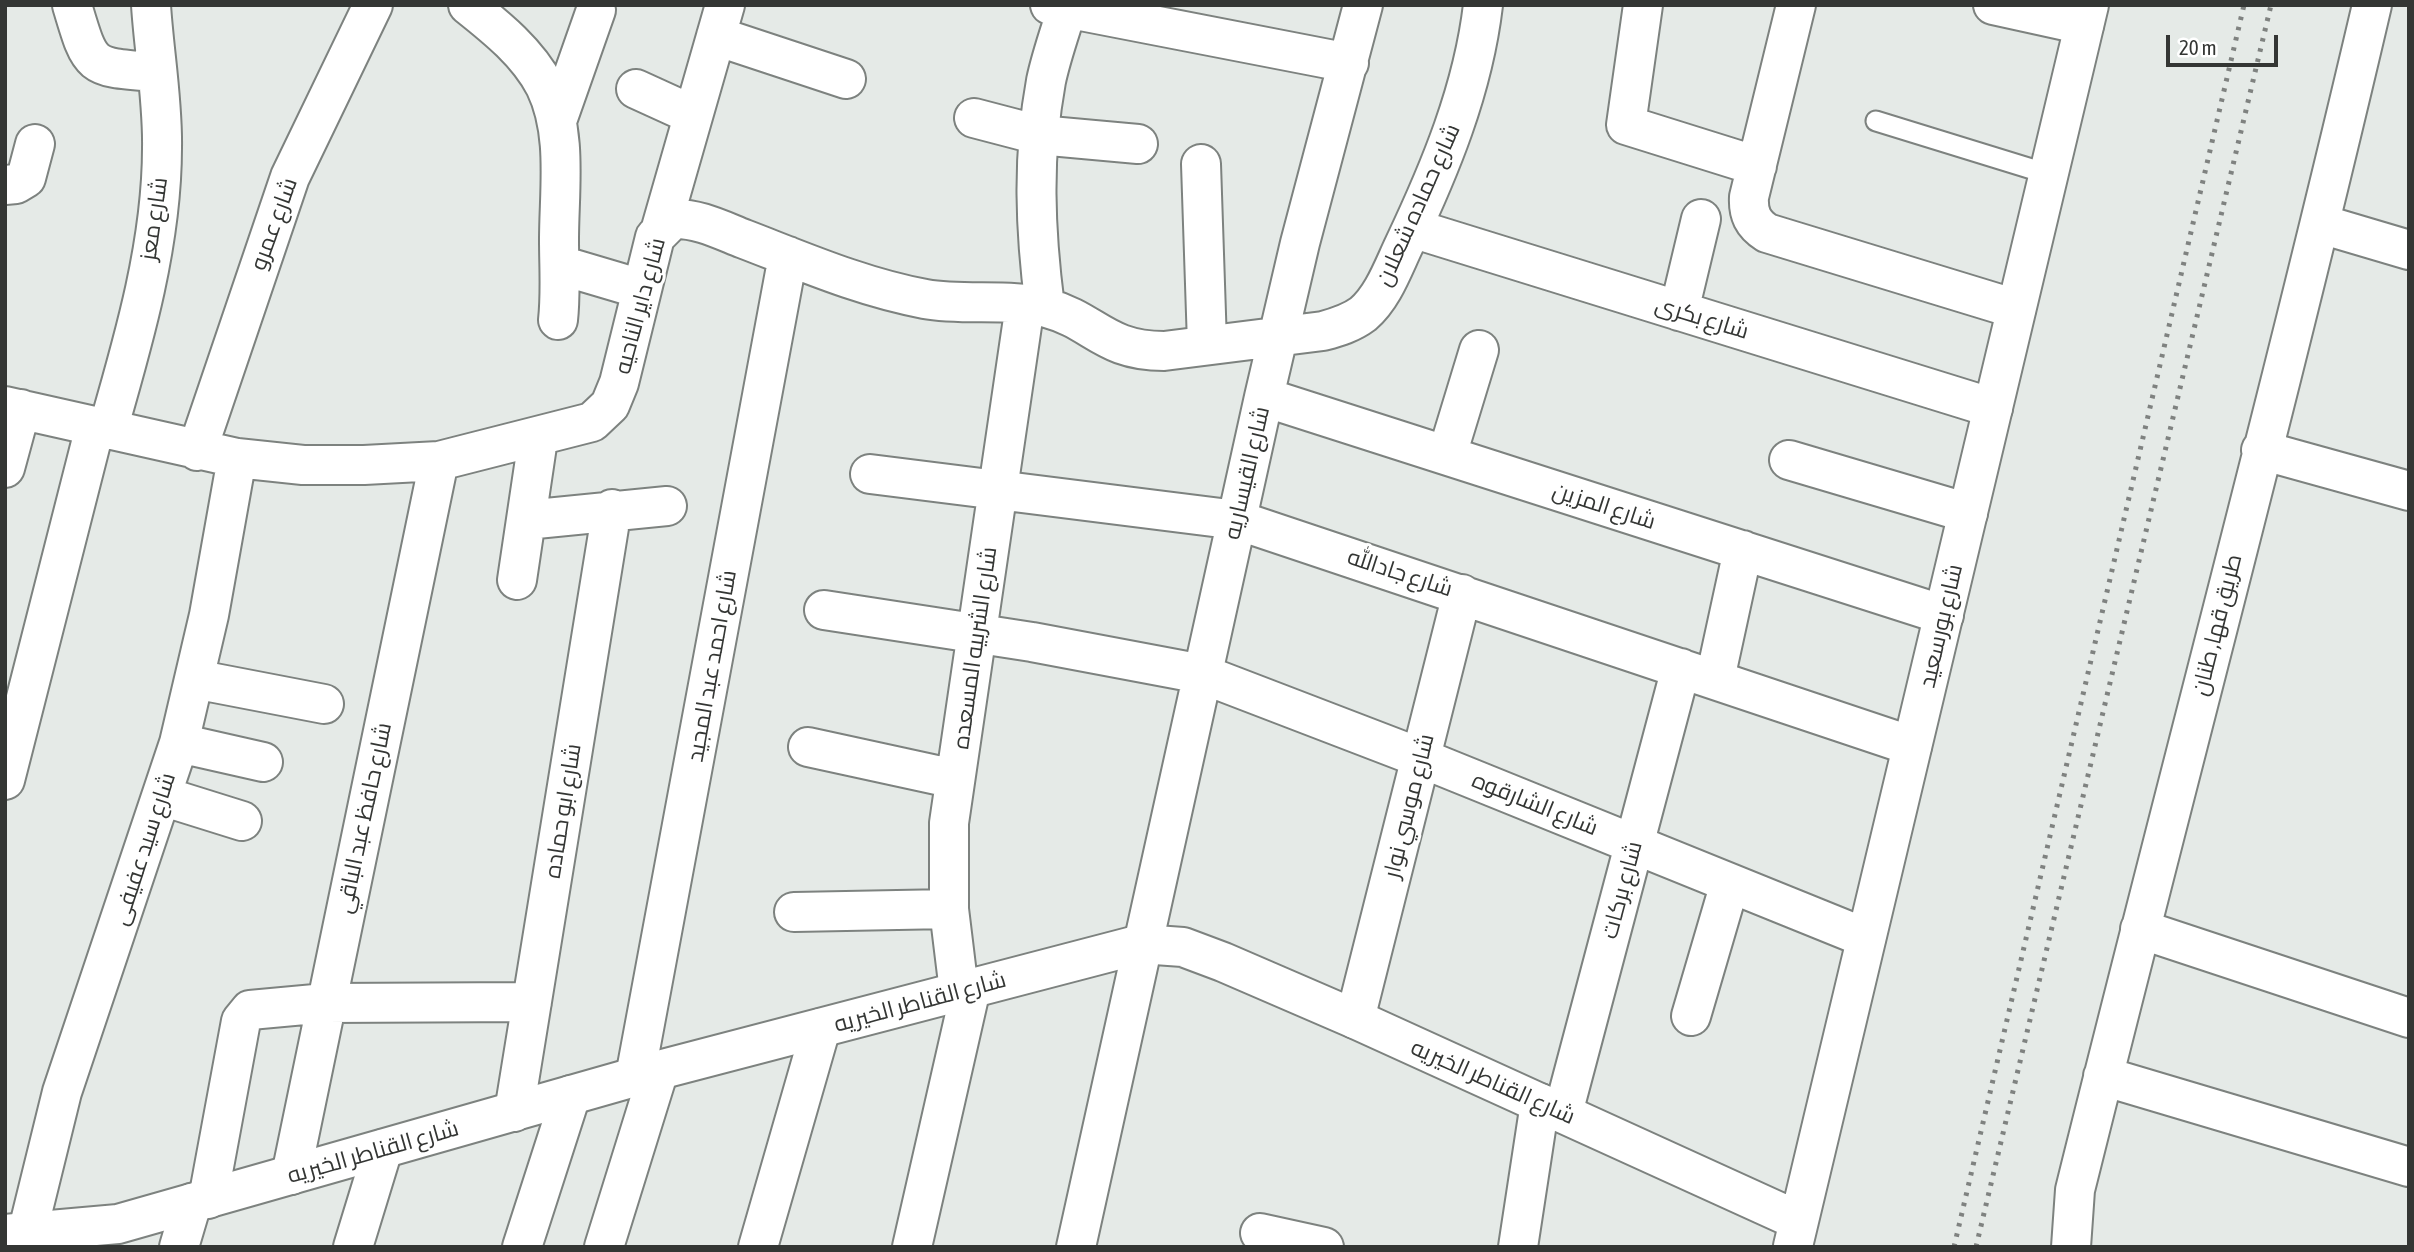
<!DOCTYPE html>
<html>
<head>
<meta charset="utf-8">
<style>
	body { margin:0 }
	#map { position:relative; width:2414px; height:1252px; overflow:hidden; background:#e5eae7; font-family:"Asap Condensed",sans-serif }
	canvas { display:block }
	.frame { position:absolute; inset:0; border:7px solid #343634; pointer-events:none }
	.scale { position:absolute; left:2166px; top:35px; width:112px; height:32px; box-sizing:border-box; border:4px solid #343634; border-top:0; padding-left:9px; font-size:21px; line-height:24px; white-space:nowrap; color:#343634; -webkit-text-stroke:5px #fff; paint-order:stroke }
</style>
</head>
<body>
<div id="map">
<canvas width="2414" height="1252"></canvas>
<div class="frame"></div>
<div class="scale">20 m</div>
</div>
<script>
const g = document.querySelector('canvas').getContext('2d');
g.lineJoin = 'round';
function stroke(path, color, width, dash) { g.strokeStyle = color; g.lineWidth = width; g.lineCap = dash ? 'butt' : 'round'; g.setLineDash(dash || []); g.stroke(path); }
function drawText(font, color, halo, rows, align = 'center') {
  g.font = font + ' "Asap Condensed",Cairo,sans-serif'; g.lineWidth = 6; g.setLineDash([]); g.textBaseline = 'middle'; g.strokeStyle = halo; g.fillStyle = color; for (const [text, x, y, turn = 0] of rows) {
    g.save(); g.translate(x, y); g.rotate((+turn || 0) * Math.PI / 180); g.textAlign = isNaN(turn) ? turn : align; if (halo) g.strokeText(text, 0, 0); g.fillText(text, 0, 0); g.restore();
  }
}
const lane = new Path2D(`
	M 1876,121 L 2048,174`);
const street = new Path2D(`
	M 72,5 C 91,69 89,67 155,72
	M 468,5 C 497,28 528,53 545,86 C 568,133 559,190 559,240 C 559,267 561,293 558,320
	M 1050,5 L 1349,63
	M 1643,5 L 1626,125 L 1757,166
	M 1796,5 L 1749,197 C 1748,214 1753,224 1767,233 L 2016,309
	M 1993,5 L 2084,25
	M 716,36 L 846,79
	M 636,89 L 693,115
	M 974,118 L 1039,135 L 1138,144
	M 557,121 L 596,10
	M 1201,164 L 1207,344
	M 5,185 L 16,184 L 26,178 L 35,144
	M 2321,224 L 2409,250
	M 661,228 L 725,5
	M 1412,228 L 1993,408
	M 560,265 L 641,289
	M 1045,307 C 1035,231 1032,157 1046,81 C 1051,57 1060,32 1067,9
	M 1679,311 L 1701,219
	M 1264,397 L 1944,615
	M 5,406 L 237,458 L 303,465 L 364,465 L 439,461 L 592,422 L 610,405 L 619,383 L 655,237 L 673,219 C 698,218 721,230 744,239 C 804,262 861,287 925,299 C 963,306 1013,298 1047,308 C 1095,321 1104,351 1164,351 L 1323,331 C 1338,327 1351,323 1363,314 C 1383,297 1393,268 1404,245 C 1440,169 1473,90 1483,5
	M 108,429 C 134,339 162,243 162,148 C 163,101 154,52 151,5
	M 2261,450 L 2409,491
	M 197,451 L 290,177 L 373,5
	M 1447,455 L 1479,350
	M 1789,460 L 1968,513
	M 5,468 L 21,409
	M 870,474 L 1237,520 L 1912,746
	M 526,520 L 667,506
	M 517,580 L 538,439
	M 824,610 L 1032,642 L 1202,674 L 1421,758 L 1866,938
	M 194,679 L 324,704
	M 1715,679 L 1743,550
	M 179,743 L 263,762
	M 808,747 L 955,779
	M 5,780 L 95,427
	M 162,796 L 242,821
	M 794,912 L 949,909
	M 2140,929 L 2409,1018
	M 959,991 L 949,909 L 949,823 L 1025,305
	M 1691,1016 L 1730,883
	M 1355,1019 L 1462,594
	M 2103,1076 L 2409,1167
	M 635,1077 L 788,256
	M 514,1112 L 612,509
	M 1563,1113 L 1681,668
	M 291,1175 L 439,461
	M 208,1199 L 241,1021 L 250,1010 L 326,1003 L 532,1002
	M 1260,1233 L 1324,1247
	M 27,1234 L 62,1092 L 179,743 L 209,615 L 237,458
	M 179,1247 L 192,1203
	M 353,1247 L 383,1149
	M 522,1247 L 571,1095
	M 604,1247 L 659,1070
	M 758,1247 L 821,1028
	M 912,1247 L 971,988
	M 1076,1247 L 1264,397 L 1300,243 L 1363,5
	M 1518,1247 L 1540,1103
	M 2071,1247 L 2075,1190 C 2173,795 2279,402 2372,5`);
const secondary = new Path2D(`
	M 5,1234 L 118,1224 L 659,1070 L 1141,944 L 1183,947 L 1223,962 L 1355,1019 L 1799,1221
	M 1793,1246 L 2089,5`);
stroke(lane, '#7d827f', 23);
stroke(street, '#7d827f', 42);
stroke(secondary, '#7d827f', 42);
stroke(lane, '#fff', 19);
stroke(street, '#fff', 38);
stroke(secondary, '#fff', 38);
stroke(new Path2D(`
	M 1954,1247 L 2244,5
	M 1976,1247 L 2271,5`), '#7f8280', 5, [3.5, 7]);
drawText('23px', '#343634', '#fff', [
	["شارع حماده شعلان",1418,205,-66],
	["شارع معز",154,219,-82],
	["شارع عمرو",274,224,-70],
	["شارع داير الناحيه",640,306,-75],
	["شارع بكرى",1702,318,17],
	["شارع القيساريه",1247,473,-77],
	["شارع المزين",1604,506,18],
	["شارع جادالله",1400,573,18],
	["طريق قها, طنان",2217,625,-76],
	["شارع بورسعيد",1941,626,-77],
	["شارع الشربيه المسعده",975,648,-82],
	["شارع احمد عبد المجيد",712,666,-80],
	["شارع الشارقوه",1535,804,22],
	["شارع موسي نوار",1409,806,-76],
	["شارع ابو حماده",563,811,-81],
	["شارع حافظ عبد الباقي",364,818,-78],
	["شارع سيد عفيفى",144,849,-72],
	["شارع بركات",1622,890,-75],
	["شارع القناطر الخيريه",920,1002,-15],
	["شارع القناطر الخيريه",1493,1082,24],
	["شارع القناطر الخيريه",373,1152,-16]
]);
</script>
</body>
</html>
